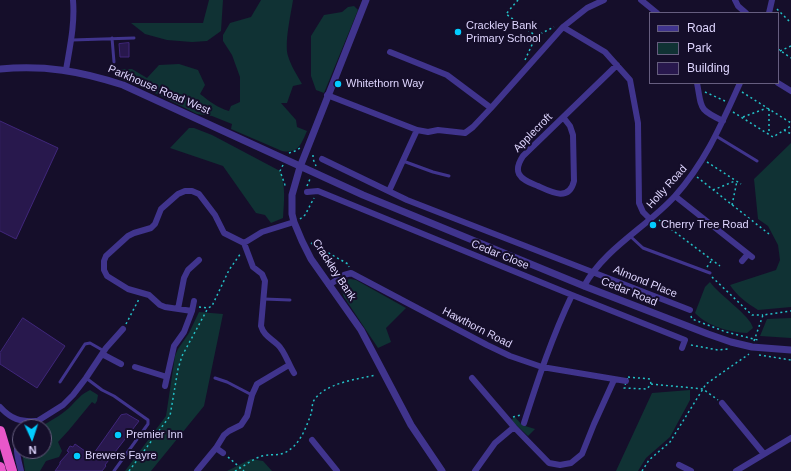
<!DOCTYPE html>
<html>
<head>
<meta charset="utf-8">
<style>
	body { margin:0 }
	#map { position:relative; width:791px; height:471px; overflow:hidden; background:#150e2a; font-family:Helvetica,sans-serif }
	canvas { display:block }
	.legend { position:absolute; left:649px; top:12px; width:130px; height:72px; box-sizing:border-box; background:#150e2a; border:1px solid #665e7f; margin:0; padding:5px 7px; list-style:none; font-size:12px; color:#dfd6ff }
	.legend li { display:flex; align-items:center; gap:8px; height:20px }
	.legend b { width:20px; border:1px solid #665e7f }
	.north { position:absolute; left:12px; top:419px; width:40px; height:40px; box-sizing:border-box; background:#150e2a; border:1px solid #665e7f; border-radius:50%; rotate:177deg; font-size:11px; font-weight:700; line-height:16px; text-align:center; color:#dfd6ff }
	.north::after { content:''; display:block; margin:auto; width:14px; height:18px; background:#02ccff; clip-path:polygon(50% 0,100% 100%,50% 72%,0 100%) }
</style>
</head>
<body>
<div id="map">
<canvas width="791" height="471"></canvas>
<ul class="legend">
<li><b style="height:5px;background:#40348d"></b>Road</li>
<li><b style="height:11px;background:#103234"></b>Park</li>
<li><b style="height:11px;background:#28184d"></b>Building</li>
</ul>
<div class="north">N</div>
</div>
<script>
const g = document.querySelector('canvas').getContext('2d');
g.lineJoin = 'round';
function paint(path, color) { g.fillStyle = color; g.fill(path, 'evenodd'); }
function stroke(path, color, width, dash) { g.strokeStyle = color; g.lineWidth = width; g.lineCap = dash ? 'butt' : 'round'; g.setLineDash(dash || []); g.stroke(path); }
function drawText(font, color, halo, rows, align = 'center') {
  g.font = font + ' Helvetica,sans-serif'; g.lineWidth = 4; g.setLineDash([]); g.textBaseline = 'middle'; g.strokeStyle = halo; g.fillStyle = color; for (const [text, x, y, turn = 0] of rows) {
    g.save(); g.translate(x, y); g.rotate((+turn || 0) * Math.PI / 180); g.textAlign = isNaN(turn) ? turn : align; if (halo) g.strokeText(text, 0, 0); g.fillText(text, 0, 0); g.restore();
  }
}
paint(new Path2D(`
	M 209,0 L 223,0 L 221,31 L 207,41 L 192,42 L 167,40 L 145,34 L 131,23 L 203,23 Z
	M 261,0 L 293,0 C 291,14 284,43 288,56 C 291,66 297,75 302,84 L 293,86 L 287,103 L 281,103 L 296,120 L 297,127 L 307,131 C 301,144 299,154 282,151 L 231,129 L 232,124 L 212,116 L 197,114 L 157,94 L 118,78 L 119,69 L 132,69 L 147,78 L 159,65 L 179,64 L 198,70 L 205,85 L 200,94 C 209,101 218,108 229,111 L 231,106 L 240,102 L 240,77 L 232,55 L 223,41 L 223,35 L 230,23 L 251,17 Z
	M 354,6 L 358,10 L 324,93 L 316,90 L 311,76 L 311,36 L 324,15 L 342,12 L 348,7 Z
	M 189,128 L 194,128 L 212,135 L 280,171 C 286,186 284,202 283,218 L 271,223 L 265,215 L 256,213 L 223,166 L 170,148 Z
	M 791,143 L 791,307 L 758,310 C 747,303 737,296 730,285 L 776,270 L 780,260 L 778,245 L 768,226 L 758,219 L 754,179 Z
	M 350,279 L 356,280 L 406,308 L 386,328 L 391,342 L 378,348 L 344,297 C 341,289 340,281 350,279 Z
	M 710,282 C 719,295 751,316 753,328 L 747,333 C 729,332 707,326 695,313 L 705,287 Z
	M 199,312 L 223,314 L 204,406 L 151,471 L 125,471 L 166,416 L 175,356 L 178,349 L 189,333 Z
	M 791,318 L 791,338 L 760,336 L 767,319 Z
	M 90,390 L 98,395 L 97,401 L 95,404 L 92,402 L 69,430 L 58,442 L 62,451 L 59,457 L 46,461 L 40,471 L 25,471 L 22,451 L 44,451 L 44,427 L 40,427 C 50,421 60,416 69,408 C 76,401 81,394 90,390 Z
	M 690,390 L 690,400 L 670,437 L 646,458 L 638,471 L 616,471 L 652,393 Z
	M 515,417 L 522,425 L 535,429 L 528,436 L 511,420 Z
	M 251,459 L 263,461 L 272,471 L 227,471 Z`), '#103234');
const building = new Path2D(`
	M 129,43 L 129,57 L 120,57 L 119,44 Z
	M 0,121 L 58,148 L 16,239 L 0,231 Z
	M 23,318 L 65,346 L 37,388 L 0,364 L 0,353 Z
	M 127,414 L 139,421 L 105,465 L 106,466 L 102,471 L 55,471 L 60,464 L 60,462 L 69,452 L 67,451 L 70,446 L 73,447 L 75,444 L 92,456 L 121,415 Z`);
paint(building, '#28184d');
stroke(building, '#40277b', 1);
stroke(new Path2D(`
	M 518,0 L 506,14 L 536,36 L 525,60
	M 777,9 L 791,23
	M 536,36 L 554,27
	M 778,49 L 791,58
	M 780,51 L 791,46
	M 705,92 L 725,101
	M 742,92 L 791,123
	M 769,109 L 769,134
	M 733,112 L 773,137 L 791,126
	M 743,117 L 767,108
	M 784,130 L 791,134
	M 289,153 L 295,151 L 300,148
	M 313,155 L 313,159 L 316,166
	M 707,162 L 741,184
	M 283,165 L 280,171 L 285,185 L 287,185
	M 697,177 L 769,234
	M 307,186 L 310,179
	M 713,190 L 735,181
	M 732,205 L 737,181
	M 300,219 L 305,215 L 314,198
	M 659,220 L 720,266
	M 311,243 L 348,264 L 349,267
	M 707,267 L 712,260
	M 712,277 L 752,315 L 763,315
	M 199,307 L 208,308 L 212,306 L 229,270 L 241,253
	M 691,316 L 692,319 L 726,332 L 758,340
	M 126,324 L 139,299
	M 754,341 L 763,315 L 791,311
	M 691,345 L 718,350 L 728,349
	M 759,355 L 791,360
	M 628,377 L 650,379 L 651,384 L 647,389 L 624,388 Z
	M 651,384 L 703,389 L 718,400
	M 513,417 L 521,415
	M 228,457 L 244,471
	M 129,471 L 170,416 L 178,369 L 182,356 L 208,308
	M 235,471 C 243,467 254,458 262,456 C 275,453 281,458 293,447 C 302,439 307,425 311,414 C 312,411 312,406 313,402 C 323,383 358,379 376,375
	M 642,471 L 649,460 L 670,442 L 706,384 L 749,354`), '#23c0c6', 1.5, [2, 3]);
stroke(new Path2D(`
	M 112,38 L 114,62
	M 72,40 L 134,38
	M 716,136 L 757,161
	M 403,161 L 433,172 L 449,176
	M 630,236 L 643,248 L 710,273
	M 264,299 L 290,300
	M 86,378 L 102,390 L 114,396 L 148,420 L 148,424 L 114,471
	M 215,378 L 227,382 L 252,395
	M 60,382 L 85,344 L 90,343 L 104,351`), '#40348d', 3);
stroke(new Path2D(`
	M 641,0 L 657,13
	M 735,0 L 738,6 L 746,13
	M 769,13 L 772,0
	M 563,27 L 605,52 L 630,80 L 638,123 L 639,203 L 643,212 L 650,219
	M 390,52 L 447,75 L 491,108
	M 66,70 C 70,46 75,24 73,0
	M 697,83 C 702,109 698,109 723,121
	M 778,83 L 791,91
	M 327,95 L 417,130 L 428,132 L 438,130 L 465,133 L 473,127 L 491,108 L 563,27 L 587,8 L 604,0
	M 563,117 L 570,126 L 573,135 L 574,181 C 569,202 551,192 538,186 C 531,183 523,181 519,174 C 516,168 519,162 523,156 L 617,65
	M 322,159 L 407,200 L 690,310
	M 389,191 L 417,130
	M 307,192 L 318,191 L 572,295 L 685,340 L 682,348
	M 675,196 L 752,257
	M 244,243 L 253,267 L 262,274 L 265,281 L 261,326 C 264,336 271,338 278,345 C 284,350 289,365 294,373
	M 742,261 L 748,254
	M 329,285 L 344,275 L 351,273 L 487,345 L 510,356 L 542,367 L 626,381
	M 584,286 C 605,248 647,227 675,196 C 706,161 721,125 740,83
	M 178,309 L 184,278 L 188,270 L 199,260
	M 192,311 L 194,301
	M 102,354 L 121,364
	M 135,367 L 167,377
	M 472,378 L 514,427 L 549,463 L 560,465 L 571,463 L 582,454 L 594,424 L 614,380
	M 165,386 L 174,346 L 184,332 L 192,311 L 165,307 L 160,305 L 149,295 L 128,289 L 107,276 L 104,270 L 104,261 L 106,256 L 128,236 L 134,233 L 151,228 L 155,224 L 161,209 L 178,194 L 185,191 L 192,191 L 199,194 L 215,215 L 224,233 L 244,243 L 262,232 L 294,222
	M 722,403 L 764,454
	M 0,407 C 11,419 20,422 36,421
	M 524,423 C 538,379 552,337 572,295
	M 28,427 L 63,405 L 73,395 L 86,378 L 106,348 L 123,329
	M 20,435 C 14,448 18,458 21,471
	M 312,440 L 337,471
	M 216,448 L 223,453
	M 679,465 L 691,471
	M 197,471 L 216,448 L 224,435 L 229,431 L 241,425 L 247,416 L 252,395 L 257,384 L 289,365
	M 475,471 L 495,443 L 514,427
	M 736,471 L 791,438`), '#40348d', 6);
stroke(new Path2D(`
	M 366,0 L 300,167 L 292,195 L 292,214 L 294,222 L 302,241 L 311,259 L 361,330 L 411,425 L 442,471
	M 0,69 C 45,65 80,71 123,85 L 363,195 L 584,286 L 708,334 L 731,342 L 752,347 L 791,350`), '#40348d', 7);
stroke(new Path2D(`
	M 0,431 L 12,471
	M 0,467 L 1,471`), '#e957c9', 10);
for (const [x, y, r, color] of [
	[458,32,4,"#02ccff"],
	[338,84,4,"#02ccff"],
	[653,225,4,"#02ccff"],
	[118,435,4,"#02ccff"],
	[77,456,4,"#02ccff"]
]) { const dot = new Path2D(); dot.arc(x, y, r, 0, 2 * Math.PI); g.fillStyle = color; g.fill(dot); stroke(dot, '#150e2a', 1.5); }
drawText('11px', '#dfd6ff', '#150e2a', [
	["Crackley Bank",466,26],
	["Primary School",466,39],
	["Whitethorn Way",346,84],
	["Cherry Tree Road",661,225],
	["Premier Inn",126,435],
	["Brewers Fayre",85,456]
], 'left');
drawText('11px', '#dfd6ff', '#150e2a', [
	["Parkhouse Road West",159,90,23],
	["Applecroft",533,133,-45],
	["Holly Road",667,187,-48],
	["Cedar Close",500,255,22],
	["Crackley Bank",334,270,57],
	["Almond Place",645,282,22],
	["Cedar Road",629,292,22],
	["Hawthorn Road",477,328,27]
]);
</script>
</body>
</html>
